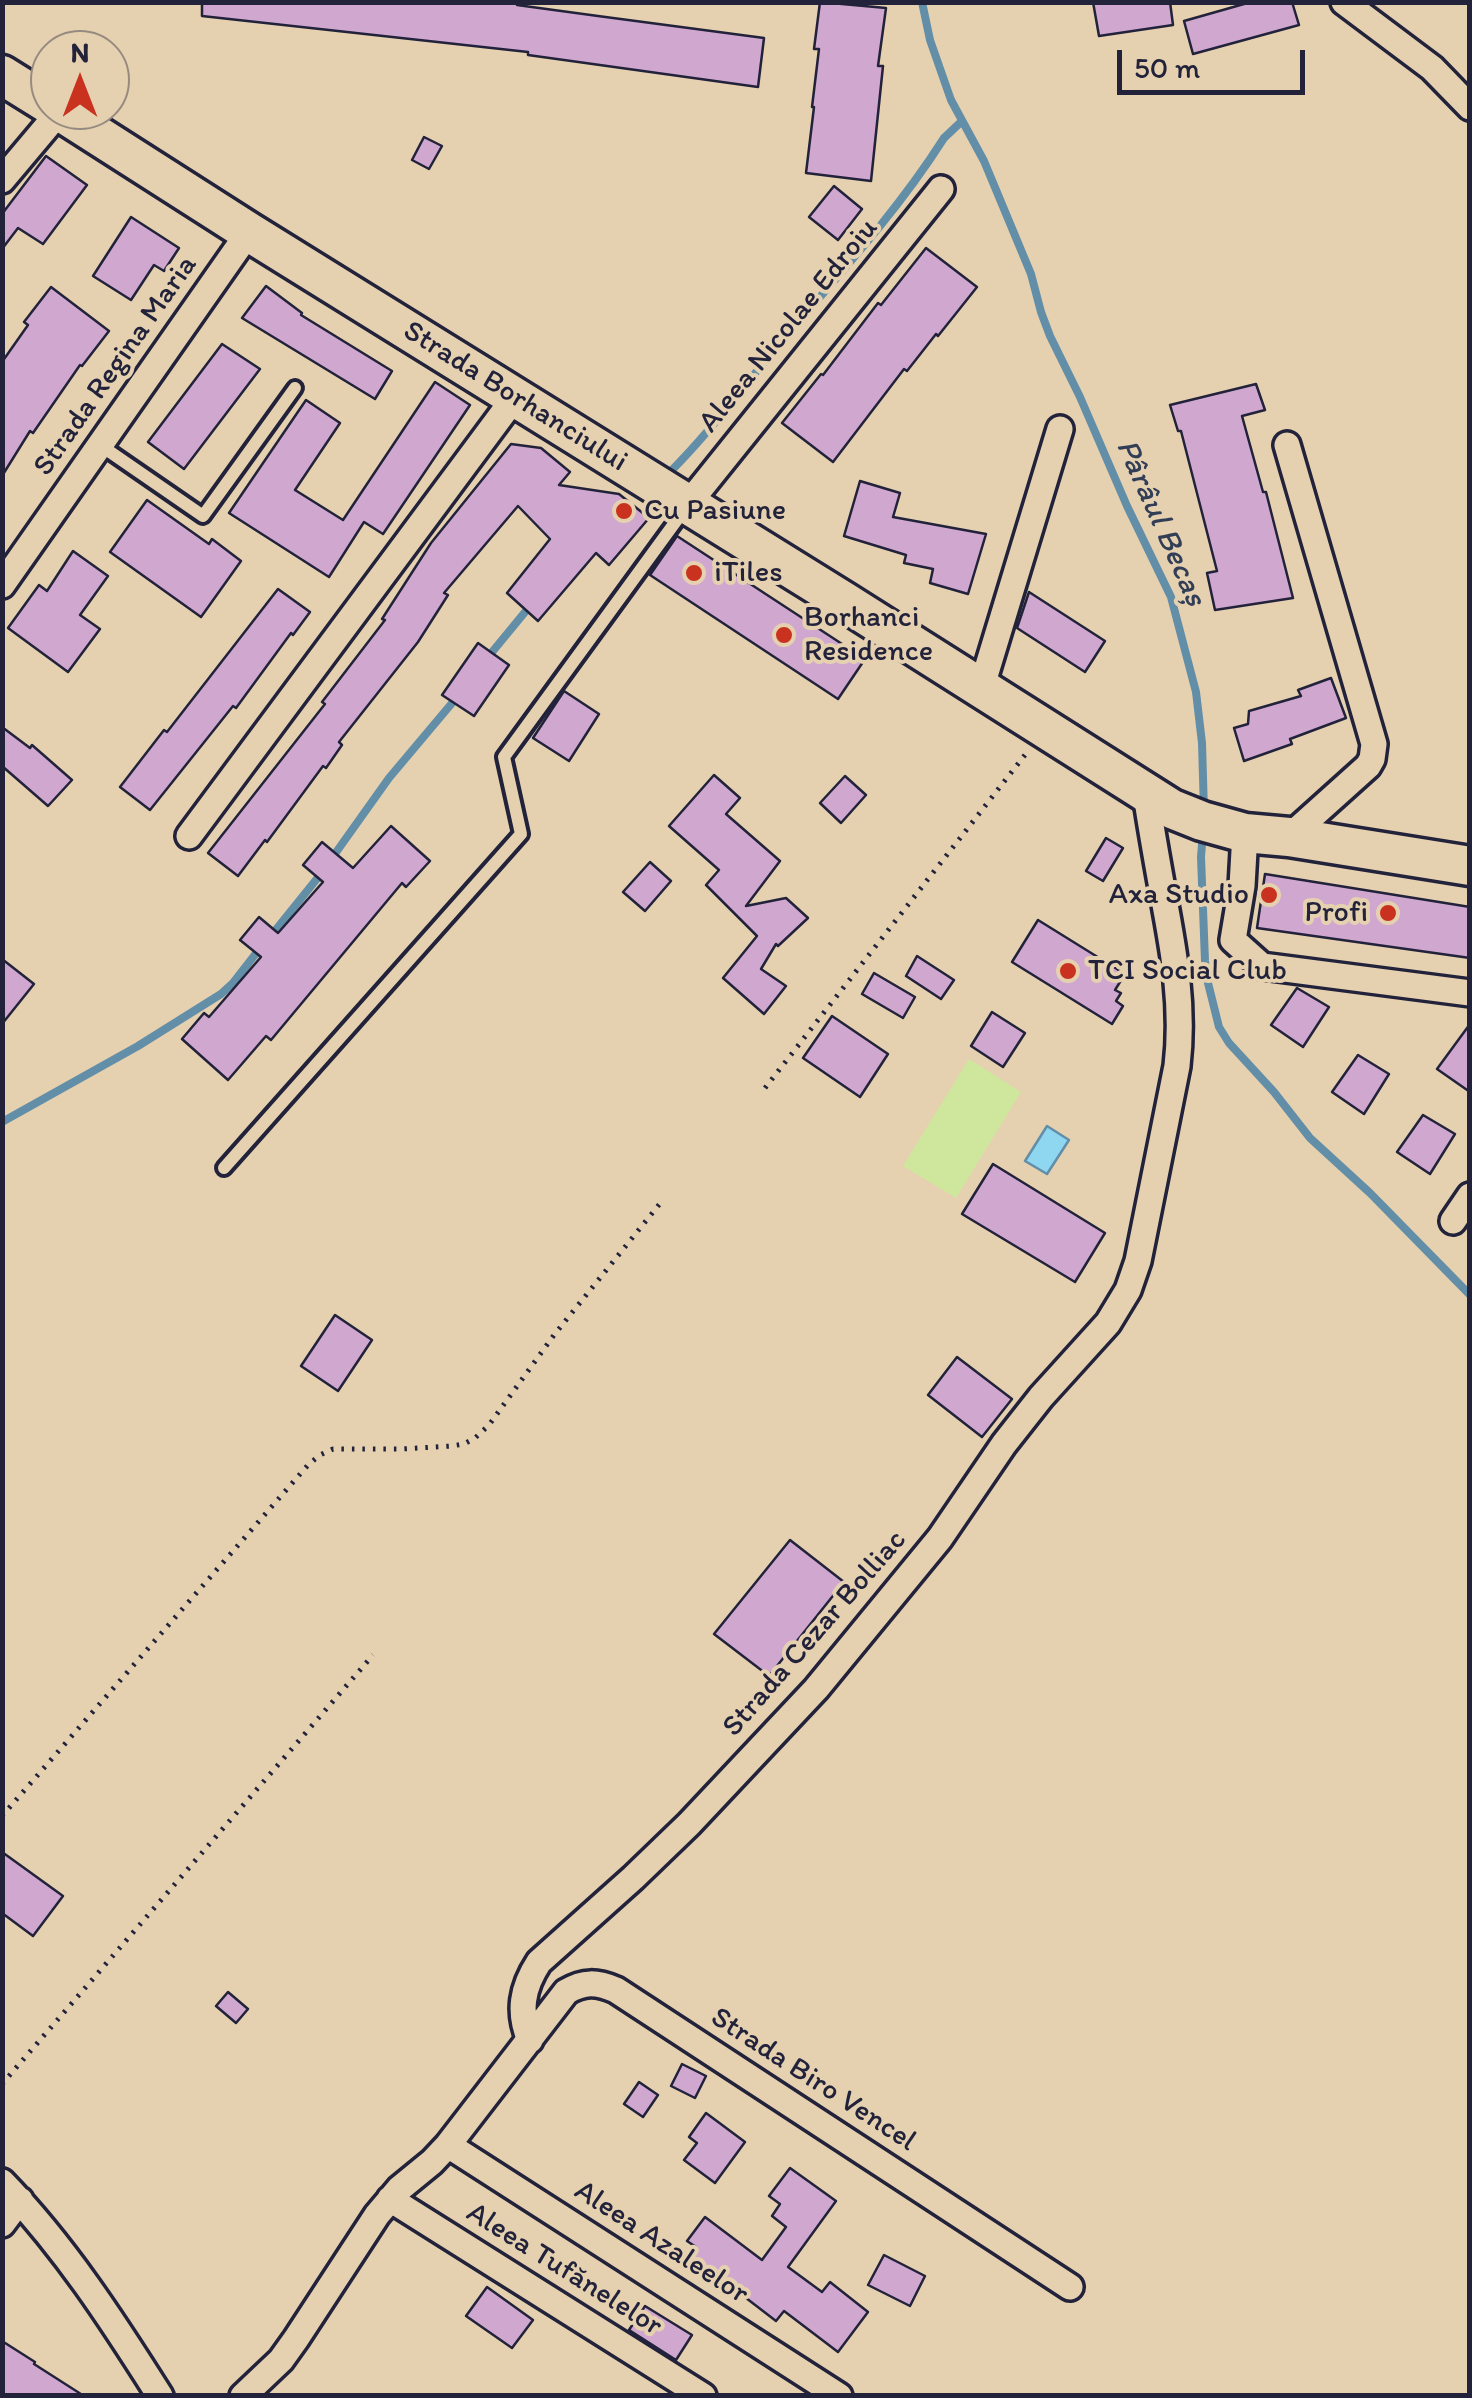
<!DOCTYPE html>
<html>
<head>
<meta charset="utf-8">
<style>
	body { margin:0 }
	#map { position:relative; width:1472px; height:2398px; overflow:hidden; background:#e5d1b0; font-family:Itim,sans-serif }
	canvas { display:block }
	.frame { position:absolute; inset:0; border:5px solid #22223b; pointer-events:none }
	.north { position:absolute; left:30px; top:30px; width:100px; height:100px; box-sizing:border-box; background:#e5d1b0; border:2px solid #978b81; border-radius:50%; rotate:0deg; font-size:28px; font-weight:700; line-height:40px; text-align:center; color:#22223b }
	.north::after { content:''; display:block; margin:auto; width:35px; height:45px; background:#c8321e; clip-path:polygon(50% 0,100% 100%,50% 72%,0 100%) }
	.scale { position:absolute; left:1117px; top:50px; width:188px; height:45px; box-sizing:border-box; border:5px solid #22223b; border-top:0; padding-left:12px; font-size:30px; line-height:35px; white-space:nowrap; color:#22223b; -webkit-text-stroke:8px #e5d1b0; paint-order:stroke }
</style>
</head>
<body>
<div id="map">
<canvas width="1472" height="2398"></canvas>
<div class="frame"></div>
<div class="north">N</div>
<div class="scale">50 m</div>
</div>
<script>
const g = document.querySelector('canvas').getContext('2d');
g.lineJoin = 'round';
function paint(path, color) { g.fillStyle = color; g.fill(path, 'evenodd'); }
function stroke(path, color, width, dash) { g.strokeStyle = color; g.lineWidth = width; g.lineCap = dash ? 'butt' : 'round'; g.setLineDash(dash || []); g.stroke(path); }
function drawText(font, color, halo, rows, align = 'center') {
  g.font = font + ' Itim,sans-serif'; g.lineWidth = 8; g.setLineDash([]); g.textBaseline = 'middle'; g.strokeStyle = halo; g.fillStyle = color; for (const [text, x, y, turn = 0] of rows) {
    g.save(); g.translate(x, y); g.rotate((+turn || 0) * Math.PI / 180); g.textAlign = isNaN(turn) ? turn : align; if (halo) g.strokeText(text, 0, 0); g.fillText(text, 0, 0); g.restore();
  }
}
paint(new Path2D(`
	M 969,1059 L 1021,1092 L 956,1198 L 903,1166 Z`), '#cee79d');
const water = new Path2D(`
	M 1047,1126 L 1069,1140 L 1047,1174 L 1025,1161 Z`);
paint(water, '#8fd6f1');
stroke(water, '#638ea8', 2.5);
stroke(new Path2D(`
	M 922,2 L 930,40 L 951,100 L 984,161 L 1031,274 L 1041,312 L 1050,336 L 1080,397 L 1127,506 L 1171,597 L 1196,692 L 1202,743 L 1204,812
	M 670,472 C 710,432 743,387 780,343 C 837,277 897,212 944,138 L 962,121
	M 488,657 L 530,606
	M 1203,831 L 1201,857 L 1205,961 L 1208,983 L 1219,1027 L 1229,1043 L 1274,1092 L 1310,1138 L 1370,1193 L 1470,1295
	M 332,858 L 389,778 L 458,696
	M 270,937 L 324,870
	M 2,1122 L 138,1046 L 221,994 L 233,983 L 261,947`), '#638ea8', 8);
const building = new Path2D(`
	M 202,2 L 517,2 L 517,5 L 598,16 L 764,38 L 758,87 L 528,55 L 528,52 L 202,16 Z
	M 820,2 L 886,8 L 878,66 L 883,66 L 871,181 L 806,173 L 814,107 L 812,107 L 819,49 L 814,49 Z
	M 1093,2 L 1170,2 L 1173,25 L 1099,36 Z
	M 1251,2 L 1292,2 L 1299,25 L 1193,54 L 1184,21 Z
	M 424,137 L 442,146 L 429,169 L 412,160 Z
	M 46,156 L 87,185 L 43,244 L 18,228 L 2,249 L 2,214 Z
	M 834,186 L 862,209 L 838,240 L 809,217 Z
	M 131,217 L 179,248 L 164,271 L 154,265 L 131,300 L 93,276 Z
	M 926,248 L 977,287 L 938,336 L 936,334 L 907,371 L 904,369 L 833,462 L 782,423 L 821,374 L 823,375 L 878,303 L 881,305 Z
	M 266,286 L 302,313 L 301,315 L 392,371 L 375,399 L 242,318 Z
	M 51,287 L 109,331 L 82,366 L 80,365 L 33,433 L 30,431 L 2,476 L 2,362 L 28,325 L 24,322 Z
	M 222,344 L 260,369 L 184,469 L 148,442 Z
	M 435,382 L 470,405 L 383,534 L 364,522 L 329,577 L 229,513 L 306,400 L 340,423 L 295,490 L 343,520 Z
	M 1256,384 L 1265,410 L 1242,416 L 1263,492 L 1266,492 L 1293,598 L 1215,610 L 1207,573 L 1217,571 L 1181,431 L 1178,431 L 1170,405 Z
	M 511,444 L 541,448 L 570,472 L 559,485 L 619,494 L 649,518 L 609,565 L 596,553 L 538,621 L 507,593 L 550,539 L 518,506 L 444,593 L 448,595 L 418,642 L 339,742 L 342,745 L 326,768 L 323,766 L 267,842 L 265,840 L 238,876 L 208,853 L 325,704 L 322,702 L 385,620 L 382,619 L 431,543 Z
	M 860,481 L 900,493 L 893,517 L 986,534 L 968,594 L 930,583 L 933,569 L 904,563 L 906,555 L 844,536 Z
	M 147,500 L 209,544 L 212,539 L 241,561 L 201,617 L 110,552 Z
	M 677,536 L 865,659 L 838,699 L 650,575 Z
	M 73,551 L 108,576 L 80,615 L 100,629 L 68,672 L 8,628 L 39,585 L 47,591 Z
	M 278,589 L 310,612 L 293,635 L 291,633 L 236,708 L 233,706 L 150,810 L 120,787 L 164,730 L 167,732 Z
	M 1029,592 L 1105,641 L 1085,672 L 1017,628 Z
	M 478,643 L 509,665 L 474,716 L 442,695 Z
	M 1331,678 L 1346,718 L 1290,739 L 1292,744 L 1244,761 L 1234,728 L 1248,724 L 1249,711 L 1301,696 L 1298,690 Z
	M 564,691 L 599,714 L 569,761 L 533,738 Z
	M 2,727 L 30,748 L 32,745 L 72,780 L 48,806 L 2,766 Z
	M 714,775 L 740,798 L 726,814 L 780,861 L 746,906 L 786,898 L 808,918 L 778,946 L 776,944 L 761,969 L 786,986 L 764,1014 L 723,978 L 757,936 L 706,885 L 719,870 L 669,826 Z
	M 845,776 L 866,795 L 841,823 L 820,803 Z
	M 391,826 L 430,861 L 406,887 L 402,883 L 271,1040 L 266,1036 L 228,1080 L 182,1039 L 204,1013 L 209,1017 L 261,957 L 240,940 L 259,917 L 278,933 L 323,882 L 303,865 L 322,842 L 353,868 Z
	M 1106,838 L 1123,848 L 1103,881 L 1086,871 Z
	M 650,862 L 671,881 L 645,911 L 623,892 Z
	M 1265,874 L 1470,907 L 1470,958 L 1257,928 Z
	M 1038,920 L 1125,974 L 1115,990 L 1121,993 L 1116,1001 L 1123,1006 L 1112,1024 L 1012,962 Z
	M 917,956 L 954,980 L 941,999 L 906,976 Z
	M 2,959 L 34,984 L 2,1024 Z
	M 874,973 L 915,997 L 903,1018 L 862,994 Z
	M 1297,988 L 1329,1007 L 1303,1047 L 1271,1025 Z
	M 992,1012 L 1025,1033 L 1003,1067 L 971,1046 Z
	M 832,1016 L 888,1054 L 860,1097 L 803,1058 Z
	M 1470,1024 L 1470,1092 L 1437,1069 Z
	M 1358,1055 L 1389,1074 L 1364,1114 L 1332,1092 Z
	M 1423,1115 L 1455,1134 L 1430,1174 L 1397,1152 Z
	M 993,1164 L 1105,1233 L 1075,1282 L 962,1214 Z
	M 335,1315 L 372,1340 L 338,1391 L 301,1366 Z
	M 957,1357 L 1012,1399 L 982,1437 L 928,1395 Z
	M 790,1540 L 844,1582 L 769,1676 L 714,1634 Z
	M 2,1852 L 63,1896 L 33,1936 L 2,1913 Z
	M 228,1992 L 248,2009 L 236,2023 L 216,2006 Z
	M 682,2064 L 706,2076 L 695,2098 L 671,2086 Z
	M 639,2082 L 658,2095 L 643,2117 L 624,2104 Z
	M 706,2113 L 745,2142 L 715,2183 L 684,2160 L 697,2143 L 689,2137 Z
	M 790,2168 L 836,2201 L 788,2267 L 822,2292 L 830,2282 L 868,2312 L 838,2352 L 784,2311 L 776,2321 L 720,2278 L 714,2287 L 683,2264 L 696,2247 L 687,2241 L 705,2217 L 762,2260 L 786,2227 L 772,2216 L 780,2204 L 769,2196 Z
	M 884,2255 L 925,2276 L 910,2306 L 868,2285 Z
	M 487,2287 L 533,2320 L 512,2348 L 466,2316 Z
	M 645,2306 L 692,2335 L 676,2360 L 629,2330 Z
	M 2,2341 L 35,2362 L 34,2364 L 84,2396 L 2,2396 Z`);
paint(building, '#d0a8cf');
stroke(building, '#22223b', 2.5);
const service = new Path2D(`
	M 100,445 L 203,516 L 295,388
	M 224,1168 L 521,834 L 504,757 L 687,506`);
const minor = new Path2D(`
	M 1344,2 L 1432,68 L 1470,107
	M 2,180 L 60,111
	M 1287,445 L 1374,744 L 1372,759 L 1368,766 L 1289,837
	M 688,504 L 941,189
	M 2,585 L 249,232
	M 981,689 L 1060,429
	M 1245,833 L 1242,886 L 1233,940 L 1262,966 L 1470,993
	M 189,836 L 515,397
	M 1453,1221 L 1470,1196
	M 530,2040 C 518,2012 522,1988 539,1962 L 633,1878 L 689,1824 L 816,1689 L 940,1538 L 1004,1444 L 1041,1397 L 1108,1323 L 1128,1290 L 1138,1261 L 1177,1066 C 1184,1007 1174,952 1163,894 C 1157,861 1151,827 1146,794
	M 448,2145 L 839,2396
	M 2,2182 C 64,2246 112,2320 160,2396
	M 390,2199 L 703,2396
	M 2,2224 L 20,2200
	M 243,2396 L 281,2360 L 296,2339 L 377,2215 L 399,2189 L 432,2162 L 448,2145 L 566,1992 C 584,1981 597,1982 616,1990 L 1070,2287`);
const secondary = new Path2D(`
	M 2,75 L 50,105
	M 58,110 L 249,232 L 845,602 L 1172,809 L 1202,821 L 1245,833 L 1289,837 L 1470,866`);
stroke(service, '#22223b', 20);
stroke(minor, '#22223b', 32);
stroke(secondary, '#22223b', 45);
stroke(new Path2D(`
	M 765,1088 L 1028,751
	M 2,1816 L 308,1465 L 320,1455 L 333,1449 L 401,1449 L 451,1446 L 464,1444 L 475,1438 L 489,1425 L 554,1335 L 662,1201
	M 2,2084 L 373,1655`), '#22223b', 5, [2.5, 8]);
stroke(service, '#e5d1b0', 12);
stroke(minor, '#e5d1b0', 25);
stroke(secondary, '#e5d1b0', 38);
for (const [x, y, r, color] of [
	[624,511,10,"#c8321e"],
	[694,573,10,"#c8321e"],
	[784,635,10,"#c8321e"],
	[1269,895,10,"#c8321e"],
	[1388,913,10,"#c8321e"],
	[1068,971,10,"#c8321e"]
]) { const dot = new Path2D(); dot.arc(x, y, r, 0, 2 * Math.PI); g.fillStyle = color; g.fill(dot); stroke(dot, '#e5d1b0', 4); }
drawText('30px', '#22223b', '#e5d1b0', [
	["Aleea Nicolae Edroiu",789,326,-51],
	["Strada Regina Maria",116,366,-55],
	["Strada Borhanciului",515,397,32],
	["Strada Cezar Bolliac",815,1634,-49],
	["Strada Biro Vencel",813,2080,33],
	["Aleea Azaleelor",661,2243,33],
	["Aleea Tufănelelor",564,2270,32]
]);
drawText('30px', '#22223b', '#e5d1b0', [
	["Cu Pasiune",644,511],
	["iTiles",714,573],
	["Borhanci",804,618],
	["Residence",804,652],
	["Axa Studio",1249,895,"right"],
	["Profi",1368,913,"right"],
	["TCI Social Club",1088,971]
], 'left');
drawText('italic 32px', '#323d56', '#e5d1b0', [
	["Pârâul Becaș",1160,523,66]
]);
</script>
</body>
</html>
